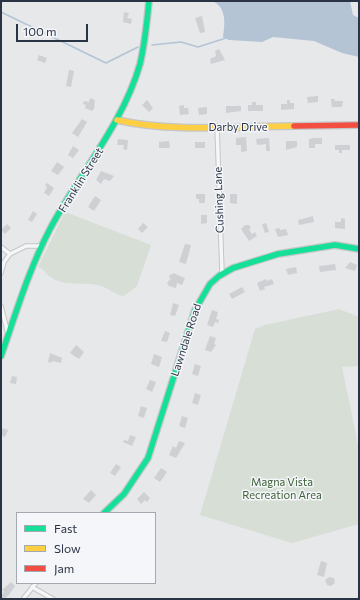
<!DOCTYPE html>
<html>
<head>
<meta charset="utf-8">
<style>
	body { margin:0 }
	#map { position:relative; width:360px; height:600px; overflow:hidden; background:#e6e8ea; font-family:Commissioner,sans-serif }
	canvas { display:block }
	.frame { position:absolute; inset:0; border:2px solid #2b3445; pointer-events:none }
	.legend { position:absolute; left:16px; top:512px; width:140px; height:72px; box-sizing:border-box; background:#f4f6f9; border:1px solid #a4a8b1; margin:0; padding:5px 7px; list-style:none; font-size:12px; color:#2b3445 }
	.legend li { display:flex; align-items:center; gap:8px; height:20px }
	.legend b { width:20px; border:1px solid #a4a8b1 }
	.scale { position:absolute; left:16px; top:24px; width:72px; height:18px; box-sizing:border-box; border:2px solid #2b3445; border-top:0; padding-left:5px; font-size:12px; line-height:14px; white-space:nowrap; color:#2b3445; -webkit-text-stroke:3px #f4f6f9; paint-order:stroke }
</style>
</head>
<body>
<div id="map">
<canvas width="360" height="600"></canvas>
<div class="frame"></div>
<ul class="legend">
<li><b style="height:5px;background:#16e098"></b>Fast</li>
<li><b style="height:5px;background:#ffcf43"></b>Slow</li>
<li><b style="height:5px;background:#f24e42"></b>Jam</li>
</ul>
<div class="scale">100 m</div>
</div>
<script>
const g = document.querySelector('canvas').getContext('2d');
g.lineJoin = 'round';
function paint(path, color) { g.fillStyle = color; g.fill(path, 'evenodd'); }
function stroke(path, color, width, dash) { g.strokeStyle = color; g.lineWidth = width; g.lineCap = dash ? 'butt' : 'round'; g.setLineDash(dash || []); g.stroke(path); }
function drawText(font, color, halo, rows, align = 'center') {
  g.font = font + ' Commissioner,sans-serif'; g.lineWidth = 3; g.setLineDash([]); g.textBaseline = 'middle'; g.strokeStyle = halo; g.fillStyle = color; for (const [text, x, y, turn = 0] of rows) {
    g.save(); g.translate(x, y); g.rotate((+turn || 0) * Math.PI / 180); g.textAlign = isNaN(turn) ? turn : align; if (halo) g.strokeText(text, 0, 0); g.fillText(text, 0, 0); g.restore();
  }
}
paint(new Path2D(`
	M 65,212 L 151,245 L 137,286 L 124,296 C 114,295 108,287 98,285 C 83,282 66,287 52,278 C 46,275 45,269 38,267 Z
	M 339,309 L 359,317 L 359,366 L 342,367 L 359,450 L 359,524 L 292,543 L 200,515 L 255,329 L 265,325 Z`), '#d6ded6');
paint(new Path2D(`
	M 212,1 L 350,1 L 353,15 L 359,18 L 359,57 L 342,53 L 314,41 L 273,37 L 262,42 L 229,40 L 223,37 C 225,24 227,7 212,1 Z`), '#b4c4d5');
stroke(new Path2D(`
	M 29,1 L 37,1
	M 1,12 L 106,63 L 138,47
	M 152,45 L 181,42 L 198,47 L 226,38`), '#b4c4d5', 1.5);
paint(new Path2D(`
	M 124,12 L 129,13 L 127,18 L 132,19 L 131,24 L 123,22 Z
	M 202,16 L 205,32 L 200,33 L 195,18 Z
	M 219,49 L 225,60 L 211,64 L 210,59 L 216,56 L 215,51 Z
	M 39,55 L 47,58 L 45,63 L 37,60 Z
	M 69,70 L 74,71 L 71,87 L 66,86 Z
	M 318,96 L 318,102 L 308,103 L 307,97 Z
	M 90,98 L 95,100 L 94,109 L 92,111 L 85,108 L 86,105 L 83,104 L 84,101 L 89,102 Z
	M 331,99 L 335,99 L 334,101 L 343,101 L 342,107 L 332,107 Z
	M 147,100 L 153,108 L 149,112 L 142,105 Z
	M 287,100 L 290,100 L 290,103 L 294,103 L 294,109 L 281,110 L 281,104 L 287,104 Z
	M 252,102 L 256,102 L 256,105 L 263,105 L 263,111 L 248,111 L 248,105 L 252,105 Z
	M 184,105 L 184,108 L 188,108 L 189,114 L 180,115 L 179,106 Z
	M 226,106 L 241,106 L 241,111 L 226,113 Z
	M 207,107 L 207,114 L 199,115 L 198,108 Z
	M 82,119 L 87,122 L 78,137 L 72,133 Z
	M 246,137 L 247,151 L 241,152 L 241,145 L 236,145 L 236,138 Z
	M 269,138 L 270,151 L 266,151 L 266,144 L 257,145 L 256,139 Z
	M 314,138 L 322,138 L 322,144 L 315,144 L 315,148 L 309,148 L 309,139 Z
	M 118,139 L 128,140 L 127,150 L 123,149 L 124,145 L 117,145 Z
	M 169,141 L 170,148 L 159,148 L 159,142 Z
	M 286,141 L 297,141 L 297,147 L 286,150 Z
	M 195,142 L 205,142 L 205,148 L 195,148 Z
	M 335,145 L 350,145 L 350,150 L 342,150 L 342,153 L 339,153 L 339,150 L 335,150 Z
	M 73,146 L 79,150 L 73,158 L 68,155 Z
	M 57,162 L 64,167 L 58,175 L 51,171 Z
	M 101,171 L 114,176 L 110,181 L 104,179 L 101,184 L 96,180 Z
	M 47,183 L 54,188 L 49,196 L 44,193 L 47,187 L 45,185 Z
	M 196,194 L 205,194 L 205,203 L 199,203 L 199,199 L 196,199 Z
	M 230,194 L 237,194 L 237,204 L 230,203 Z
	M 95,196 L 101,200 L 94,211 L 88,207 Z
	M 33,211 L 37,214 L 32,222 L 28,220 Z
	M 201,215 L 207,215 L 207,223 L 201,224 Z
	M 313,216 L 314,222 L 299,225 L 298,220 Z
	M 341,218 L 345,219 L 345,229 L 335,228 L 335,222 L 341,222 Z
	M 143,223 L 148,227 L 142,233 L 138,229 Z
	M 266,223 L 269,232 L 265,233 L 262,224 Z
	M 7,224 L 11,228 L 5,234 L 1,230 Z
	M 245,225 L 249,225 L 251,228 L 249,230 L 252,234 L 255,232 L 257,236 L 249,241 L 241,229 Z
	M 280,228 L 280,230 L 286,229 L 288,235 L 278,237 L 275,229 Z
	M 185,244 L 191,245 L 186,264 L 179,262 Z
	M 350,262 L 357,265 L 355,271 L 345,268 Z
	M 335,264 L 336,270 L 320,272 L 319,266 Z
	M 296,267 L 297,273 L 288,275 L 286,269 Z
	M 173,273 L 185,278 L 182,285 L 177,283 L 176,288 L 169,286 L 167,283 L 171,278 L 169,278 L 170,274 L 172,275 Z
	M 266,279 L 267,281 L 272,279 L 274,284 L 264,287 L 265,289 L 260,291 L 257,283 Z
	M 242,287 L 245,292 L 232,299 L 229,294 Z
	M 173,303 L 179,305 L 175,316 L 170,315 Z
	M 212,310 L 218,312 L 216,319 L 219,320 L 218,323 L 215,322 L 213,327 L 207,325 Z
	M 165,331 L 170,333 L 167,342 L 161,341 Z
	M 210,336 L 216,338 L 214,344 L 216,345 L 211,352 L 205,350 Z
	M 76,345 L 84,352 L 79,359 L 70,353 Z
	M 50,353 L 62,358 L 61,363 L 52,361 L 51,363 L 48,362 Z
	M 154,354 L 162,357 L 159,367 L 151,364 Z
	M 195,364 L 201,366 L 198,376 L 192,374 Z
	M 12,376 L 17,377 L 16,384 L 10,383 Z
	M 150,380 L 156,382 L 152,392 L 146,389 Z
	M 195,393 L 201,395 L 198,405 L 192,403 Z
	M 141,406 L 147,408 L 144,418 L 138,416 Z
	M 182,416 L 188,418 L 185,428 L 179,426 Z
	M 1,428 L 8,430 L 5,437 L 1,435 Z
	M 130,435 L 136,437 L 132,446 L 123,442 L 124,440 L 128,441 Z
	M 179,441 L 185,443 L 176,458 L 169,455 L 173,446 L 176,448 Z
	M 116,464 L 121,467 L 115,476 L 110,473 Z
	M 161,468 L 167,472 L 160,482 L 154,478 Z
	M 91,490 L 96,495 L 89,503 L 83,499 Z
	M 144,492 L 150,498 L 147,502 L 145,500 L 141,504 L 137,499 Z
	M 321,561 L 327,563 L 324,577 L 317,575 Z
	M 329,577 L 334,578 L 335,583 L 331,586 L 327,585 L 325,580 Z
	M 11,582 L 15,586 L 9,595 L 4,599 L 1,597 L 4,591 L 2,590 Z`), '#ced0d3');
const street = new Path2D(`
	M 217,126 L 222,273
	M 1,247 L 10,254 L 26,246 L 43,246
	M 1,273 L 4,262 L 10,254
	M 1,306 L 8,334
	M 32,587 L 53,599
	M 23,599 L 36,583`);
const fast = new Path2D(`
	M 1,356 C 16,313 29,269 50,229 C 79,174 123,124 140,64 C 145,43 147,22 149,1
	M 104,513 L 124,494 L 148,458 L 195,310 L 210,284 L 219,276 L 233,268 L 278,254 L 335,245 L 359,249`);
const slow = new Path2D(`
	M 117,120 C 174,133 236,126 294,126`);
const jam = new Path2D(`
	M 294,126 L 359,125`);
stroke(street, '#c4c6c8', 5.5);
stroke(fast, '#c4c6c8', 8);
stroke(slow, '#c4c6c8', 8);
stroke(jam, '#c4c6c8', 8);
stroke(street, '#f5f6f7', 3.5);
stroke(fast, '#16e098', 5.5);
stroke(slow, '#ffcf43', 5.5);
stroke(jam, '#f24e42', 5.5);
drawText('11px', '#2b3445', '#f4f6f9', [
	["Darby Drive",238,127],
	["Franklin Street",81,180,-58],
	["Cushing Lane",219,200,-92],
	["Lawndale Road",186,340,-72]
]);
drawText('11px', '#3f6138', '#f4f6f9', [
	["Magna Vista",282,482],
	["Recreation Area",282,495]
]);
</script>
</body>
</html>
